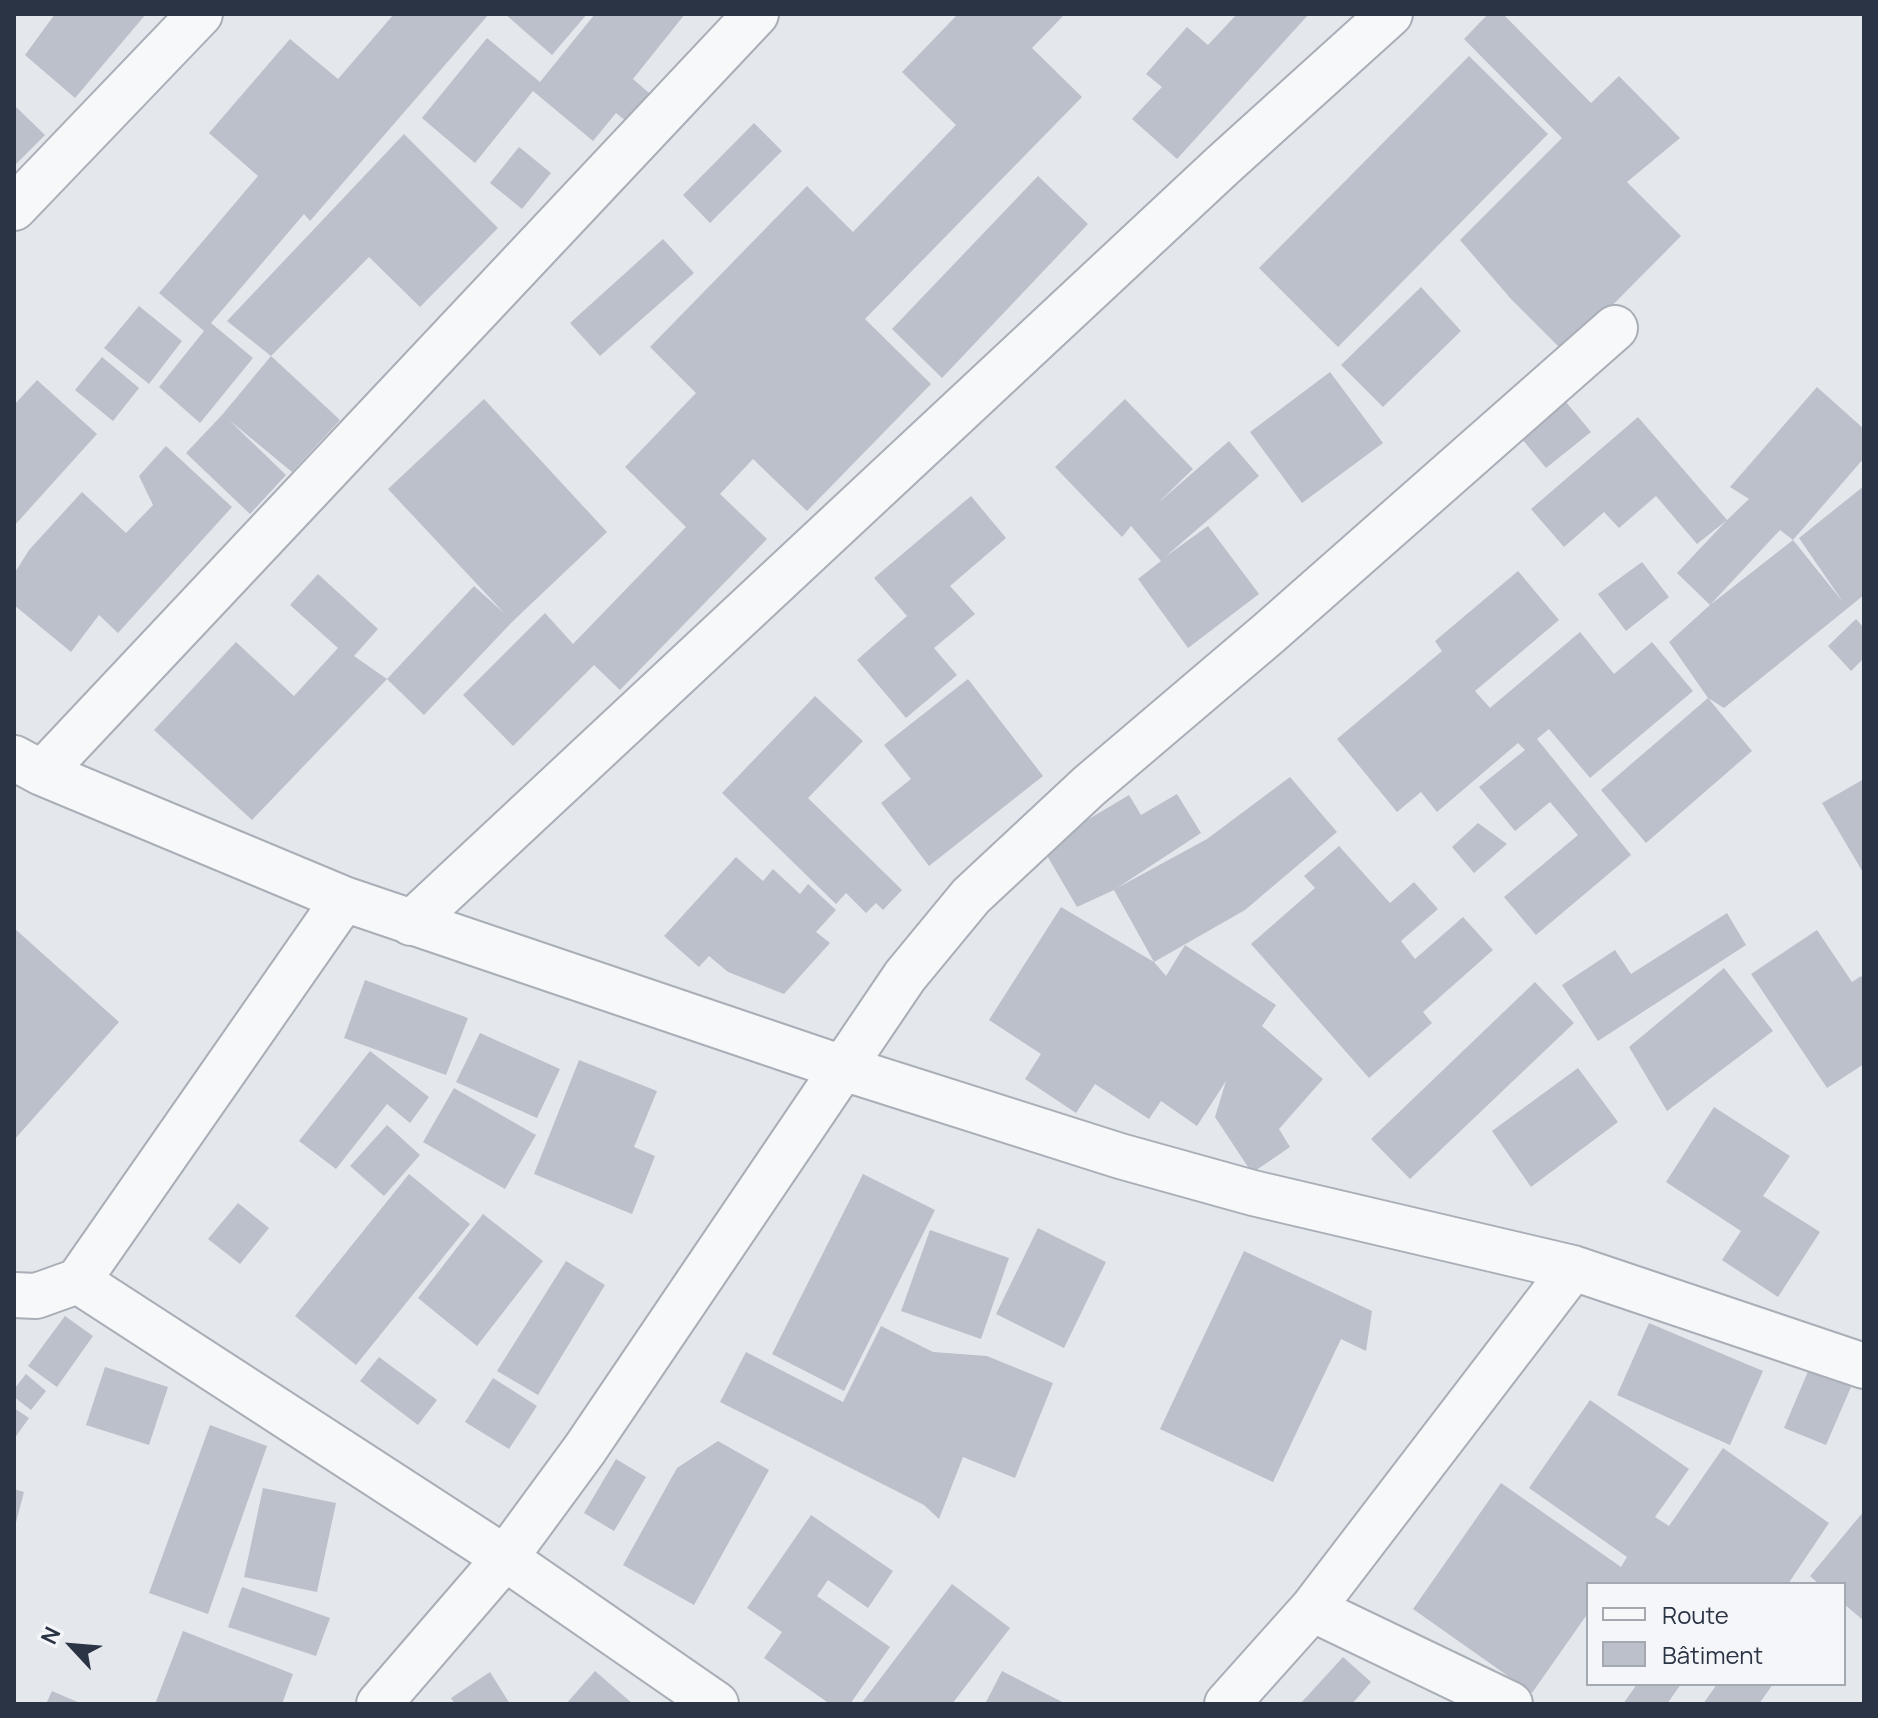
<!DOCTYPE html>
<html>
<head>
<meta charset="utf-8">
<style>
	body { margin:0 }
	#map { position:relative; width:1878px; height:1718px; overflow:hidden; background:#e4e7ec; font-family:Manrope,sans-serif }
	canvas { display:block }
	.frame { position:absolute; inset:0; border:16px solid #2b3445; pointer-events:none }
	.legend { position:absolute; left:1586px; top:1582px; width:260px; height:104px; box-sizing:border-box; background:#f4f6f9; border:2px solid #a4a8b1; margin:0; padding:10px 14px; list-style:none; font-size:24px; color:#2b3445 }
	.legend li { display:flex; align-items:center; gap:16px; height:40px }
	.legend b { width:40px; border:2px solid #a4a8b1 }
	.north { position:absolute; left:32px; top:1606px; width:80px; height:80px; -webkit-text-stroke:6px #f4f6f9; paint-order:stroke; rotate:296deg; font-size:22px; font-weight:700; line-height:32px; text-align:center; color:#2b3445 }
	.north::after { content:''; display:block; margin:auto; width:28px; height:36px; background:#2b3445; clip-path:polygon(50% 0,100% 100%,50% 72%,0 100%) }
</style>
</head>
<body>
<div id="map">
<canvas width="1878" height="1718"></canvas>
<div class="frame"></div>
<ul class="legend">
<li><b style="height:10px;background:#f7f8fa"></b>Route</li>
<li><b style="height:22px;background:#bbc0ca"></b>Bâtiment</li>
</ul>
<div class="north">N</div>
</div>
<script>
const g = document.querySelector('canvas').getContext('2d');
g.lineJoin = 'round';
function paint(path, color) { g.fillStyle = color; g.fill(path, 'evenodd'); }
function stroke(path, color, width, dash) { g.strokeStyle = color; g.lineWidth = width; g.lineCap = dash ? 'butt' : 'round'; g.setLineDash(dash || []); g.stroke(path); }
paint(new Path2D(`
	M 55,14 L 146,14 L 75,98 L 25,55 Z
	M 394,14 L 489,14 L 310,221 L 304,214 L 211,323 L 253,358 L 200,423 L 159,387 L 204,331 L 159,293 L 258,176 L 209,133 L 290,39 L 338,79 Z
	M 505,14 L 587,14 L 552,55 Z
	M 595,14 L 685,14 L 633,79 L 656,99 L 633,127 L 616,113 L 593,141 L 533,91 L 475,163 L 422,118 L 487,38 L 540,82 Z
	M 958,14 L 1065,14 L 1032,48 L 1082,97 L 865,319 L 931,384 L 807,511 L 753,459 L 720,494 L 767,539 L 620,690 L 594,665 L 513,746 L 463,695 L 545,613 L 573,644 L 686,527 L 625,467 L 696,393 L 650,347 L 807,186 L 853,232 L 956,125 L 902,72 Z
	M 1237,14 L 1309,14 L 1177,159 L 1132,119 L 1162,87 L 1146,74 L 1187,27 L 1208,45 Z
	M 1488,14 L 1503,14 L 1591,103 L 1619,76 L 1680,138 L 1627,182 L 1681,236 L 1565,353 L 1511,299 L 1460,240 L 1562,138 L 1464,39 Z
	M 1469,56 L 1548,134 L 1338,347 L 1259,268 Z
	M 14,105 L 45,135 L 14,166 Z
	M 754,123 L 782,151 L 710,223 L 683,195 Z
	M 404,134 L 498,228 L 420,307 L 369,257 L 271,356 L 227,321 Z
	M 519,147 L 551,173 L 522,209 L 490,183 Z
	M 1038,176 L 1088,224 L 942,378 L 892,329 Z
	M 663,239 L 694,273 L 600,356 L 570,323 Z
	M 1421,287 L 1461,331 L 1383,407 L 1341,365 Z
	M 139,306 L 182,341 L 149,384 L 104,348 Z
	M 271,356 L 340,420 L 292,472 L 229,420 L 286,475 L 250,514 L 186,453 L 222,415 Z
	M 102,357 L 139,388 L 113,421 L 75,390 Z
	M 1330,372 L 1383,443 L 1302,503 L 1250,432 Z
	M 37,380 L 97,434 L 14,526 L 14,405 Z
	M 1817,387 L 1864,429 L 1864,458 L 1793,540 L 1780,530 L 1710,605 L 1677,573 L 1727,520 L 1697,544 L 1656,496 L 1619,528 L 1604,512 L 1564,547 L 1531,509 L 1638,417 L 1727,520 L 1749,499 L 1730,487 Z
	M 1561,396 L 1591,432 L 1546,468 L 1517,433 Z
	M 484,399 L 607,532 L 512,622 L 424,715 L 387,679 L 474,586 L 504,613 L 388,489 Z
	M 1125,399 L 1193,469 L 1157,504 L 1229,441 L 1259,476 L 1165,557 L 1208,526 L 1259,594 L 1188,648 L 1138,579 L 1161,561 L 1131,526 L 1122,537 L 1055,467 Z
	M 166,446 L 232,507 L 118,633 L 99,615 L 71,652 L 14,605 L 14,574 L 29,550 L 82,492 L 126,533 L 153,505 L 139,476 Z
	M 1864,486 L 1864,595 L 1724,708 L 1708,698 L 1752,751 L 1646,843 L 1601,790 L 1708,698 L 1669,642 L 1710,605 L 1793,540 L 1843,602 L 1799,538 Z
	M 971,496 L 1006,538 L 950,586 L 975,614 L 934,648 L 957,675 L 906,718 L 857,660 L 907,616 L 874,578 Z
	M 1642,562 L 1669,597 L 1626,631 L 1598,594 Z
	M 1518,571 L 1559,620 L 1475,691 L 1490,708 L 1580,632 L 1614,674 L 1652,642 L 1693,691 L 1590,778 L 1549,729 L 1537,739 L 1631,855 L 1536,935 L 1504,897 L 1578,835 L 1550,802 L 1515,831 L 1479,787 L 1525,750 L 1518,743 L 1437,812 L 1421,792 L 1397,812 L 1337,739 L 1442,651 L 1435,641 Z
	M 318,574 L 378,629 L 354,656 L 387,679 L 252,820 L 154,730 L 236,642 L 294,696 L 338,648 L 290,605 Z
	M 1856,619 L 1864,628 L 1864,658 L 1851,671 L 1828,646 Z
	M 968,679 L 1043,776 L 929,866 L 881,803 L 911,779 L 884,745 Z
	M 815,696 L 863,741 L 808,798 L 902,890 L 883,910 L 876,903 L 866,913 L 846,893 L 836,904 L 722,793 Z
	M 1290,777 L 1337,832 L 1245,910 L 1154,962 L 1114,890 L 1077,907 L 1042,847 L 1129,795 L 1141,815 L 1177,794 L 1201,833 L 1117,888 L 1207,839 Z
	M 1864,779 L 1864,874 L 1822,803 Z
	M 1478,823 L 1507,844 L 1474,873 L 1452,847 Z
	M 1339,846 L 1390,903 L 1414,882 L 1438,909 L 1401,941 L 1415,959 L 1463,917 L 1493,950 L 1423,1012 L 1432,1023 L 1369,1078 L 1251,944 L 1315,888 L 1304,876 Z
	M 736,857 L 763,881 L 773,869 L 800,894 L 808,884 L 836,910 L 816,932 L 830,943 L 784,994 L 728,972 L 709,956 L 699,967 L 664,936 Z
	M 1061,907 L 1154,962 L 1166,976 L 1185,945 L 1276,1005 L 1262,1026 L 1323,1079 L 1279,1129 L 1290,1147 L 1252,1173 L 1215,1117 L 1226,1081 L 1197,1126 L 1161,1101 L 1149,1119 L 1095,1084 L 1076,1113 L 1025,1079 L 1041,1054 L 989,1020 Z
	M 1727,913 L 1746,945 L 1598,1041 L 1562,985 L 1615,950 L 1631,974 Z
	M 14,928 L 119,1022 L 14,1140 Z
	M 1817,930 L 1852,982 L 1861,976 L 1864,981 L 1864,1064 L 1827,1088 L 1751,974 Z
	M 1724,968 L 1773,1031 L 1667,1111 L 1629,1047 Z
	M 365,980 L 468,1018 L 446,1075 L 344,1038 Z
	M 1535,982 L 1574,1023 L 1410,1179 L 1371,1139 Z
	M 480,1033 L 560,1069 L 537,1118 L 456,1082 Z
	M 370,1051 L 429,1097 L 410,1123 L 387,1104 L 336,1169 L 299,1141 Z
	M 579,1060 L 657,1091 L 634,1147 L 655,1156 L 632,1214 L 534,1174 Z
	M 1578,1068 L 1618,1122 L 1531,1187 L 1492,1131 Z
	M 454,1088 L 536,1135 L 505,1189 L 423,1142 Z
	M 1714,1107 L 1790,1156 L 1763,1196 L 1820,1232 L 1778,1297 L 1722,1260 L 1741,1231 L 1666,1182 Z
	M 387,1125 L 420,1155 L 384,1196 L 350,1166 Z
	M 409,1174 L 470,1224 L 356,1365 L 295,1316 Z
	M 863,1174 L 935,1210 L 844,1391 L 772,1354 Z
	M 238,1203 L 269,1228 L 240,1264 L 208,1239 Z
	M 483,1214 L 543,1261 L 477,1346 L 418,1298 Z
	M 1038,1228 L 1106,1262 L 1064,1348 L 996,1314 Z
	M 930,1230 L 1009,1258 L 981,1339 L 901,1311 Z
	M 1244,1251 L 1372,1311 L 1366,1351 L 1341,1339 L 1273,1482 L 1160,1429 Z
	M 566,1261 L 605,1285 L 538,1395 L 497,1371 Z
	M 65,1316 L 93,1336 L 57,1387 L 28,1366 Z
	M 1649,1323 L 1763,1371 L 1730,1445 L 1617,1395 Z
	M 881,1326 L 933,1352 L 987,1356 L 1053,1383 L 1015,1478 L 963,1457 L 939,1519 L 924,1505 L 720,1402 L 746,1352 L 843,1402 Z
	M 379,1357 L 437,1400 L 418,1425 L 360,1381 Z
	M 105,1367 L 168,1387 L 149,1445 L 86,1425 Z
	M 1809,1369 L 1851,1387 L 1826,1445 L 1784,1428 Z
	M 26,1374 L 46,1391 L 31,1410 L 14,1397 L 14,1389 Z
	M 493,1378 L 537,1406 L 509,1449 L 465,1422 Z
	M 1590,1400 L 1689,1469 L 1655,1517 L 1669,1526 L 1723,1448 L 1829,1523 L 1788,1584 L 1588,1584 L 1588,1613 L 1532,1693 L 1413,1609 L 1501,1483 L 1621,1567 L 1627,1557 L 1529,1488 Z
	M 14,1408 L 29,1418 L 14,1439 Z
	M 210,1425 L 267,1446 L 208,1614 L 149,1593 Z
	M 718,1441 L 769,1470 L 694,1605 L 623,1565 L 677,1468 Z
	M 616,1459 L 646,1477 L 614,1531 L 584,1513 Z
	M 263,1488 L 336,1503 L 317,1592 L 244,1577 Z
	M 14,1489 L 24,1492 L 15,1526 L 14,1526 Z
	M 1864,1511 L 1864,1621 L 1844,1604 L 1844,1584 L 1819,1584 L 1810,1576 Z
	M 811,1515 L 893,1571 L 868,1608 L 828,1580 L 817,1596 L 890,1647 L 850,1704 L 830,1704 L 764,1658 L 782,1632 L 747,1608 Z
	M 952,1584 L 1010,1628 L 952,1704 L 861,1704 Z
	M 242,1587 L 330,1618 L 316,1656 L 228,1627 Z
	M 183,1631 L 293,1674 L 282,1704 L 155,1704 Z
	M 1343,1657 L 1371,1682 L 1352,1704 L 1300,1704 Z
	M 595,1671 L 633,1704 L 566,1704 Z
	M 1002,1671 L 1066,1704 L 985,1704 Z
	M 490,1672 L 510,1704 L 455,1704 L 451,1698 Z
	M 1637,1684 L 1681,1684 L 1667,1704 L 1623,1704 Z
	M 1717,1684 L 1773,1684 L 1759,1704 L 1703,1704 Z
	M 52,1691 L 82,1704 L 46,1704 Z`), '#bbc0ca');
const minor = new Path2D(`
	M 14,208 L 200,14
	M 14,758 L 42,773 L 344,899 L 843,1068 L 1120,1156 L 1253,1193 L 1573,1268 L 1864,1366
	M 42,773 L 756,14
	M 411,923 L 1223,165 L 1390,14
	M 78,1281 L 505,1558 L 716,1704
	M 14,1295 L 36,1296 L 78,1281 L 344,899
	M 1312,1609 L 1510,1704
	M 379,1704 L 505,1558 L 585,1449 L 905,976 L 971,896 L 1089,786 L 1269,633 L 1615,328
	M 1227,1704 L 1312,1609 L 1573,1268`);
stroke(minor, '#a9aeb7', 48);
stroke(minor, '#f7f8fa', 44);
</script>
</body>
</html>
